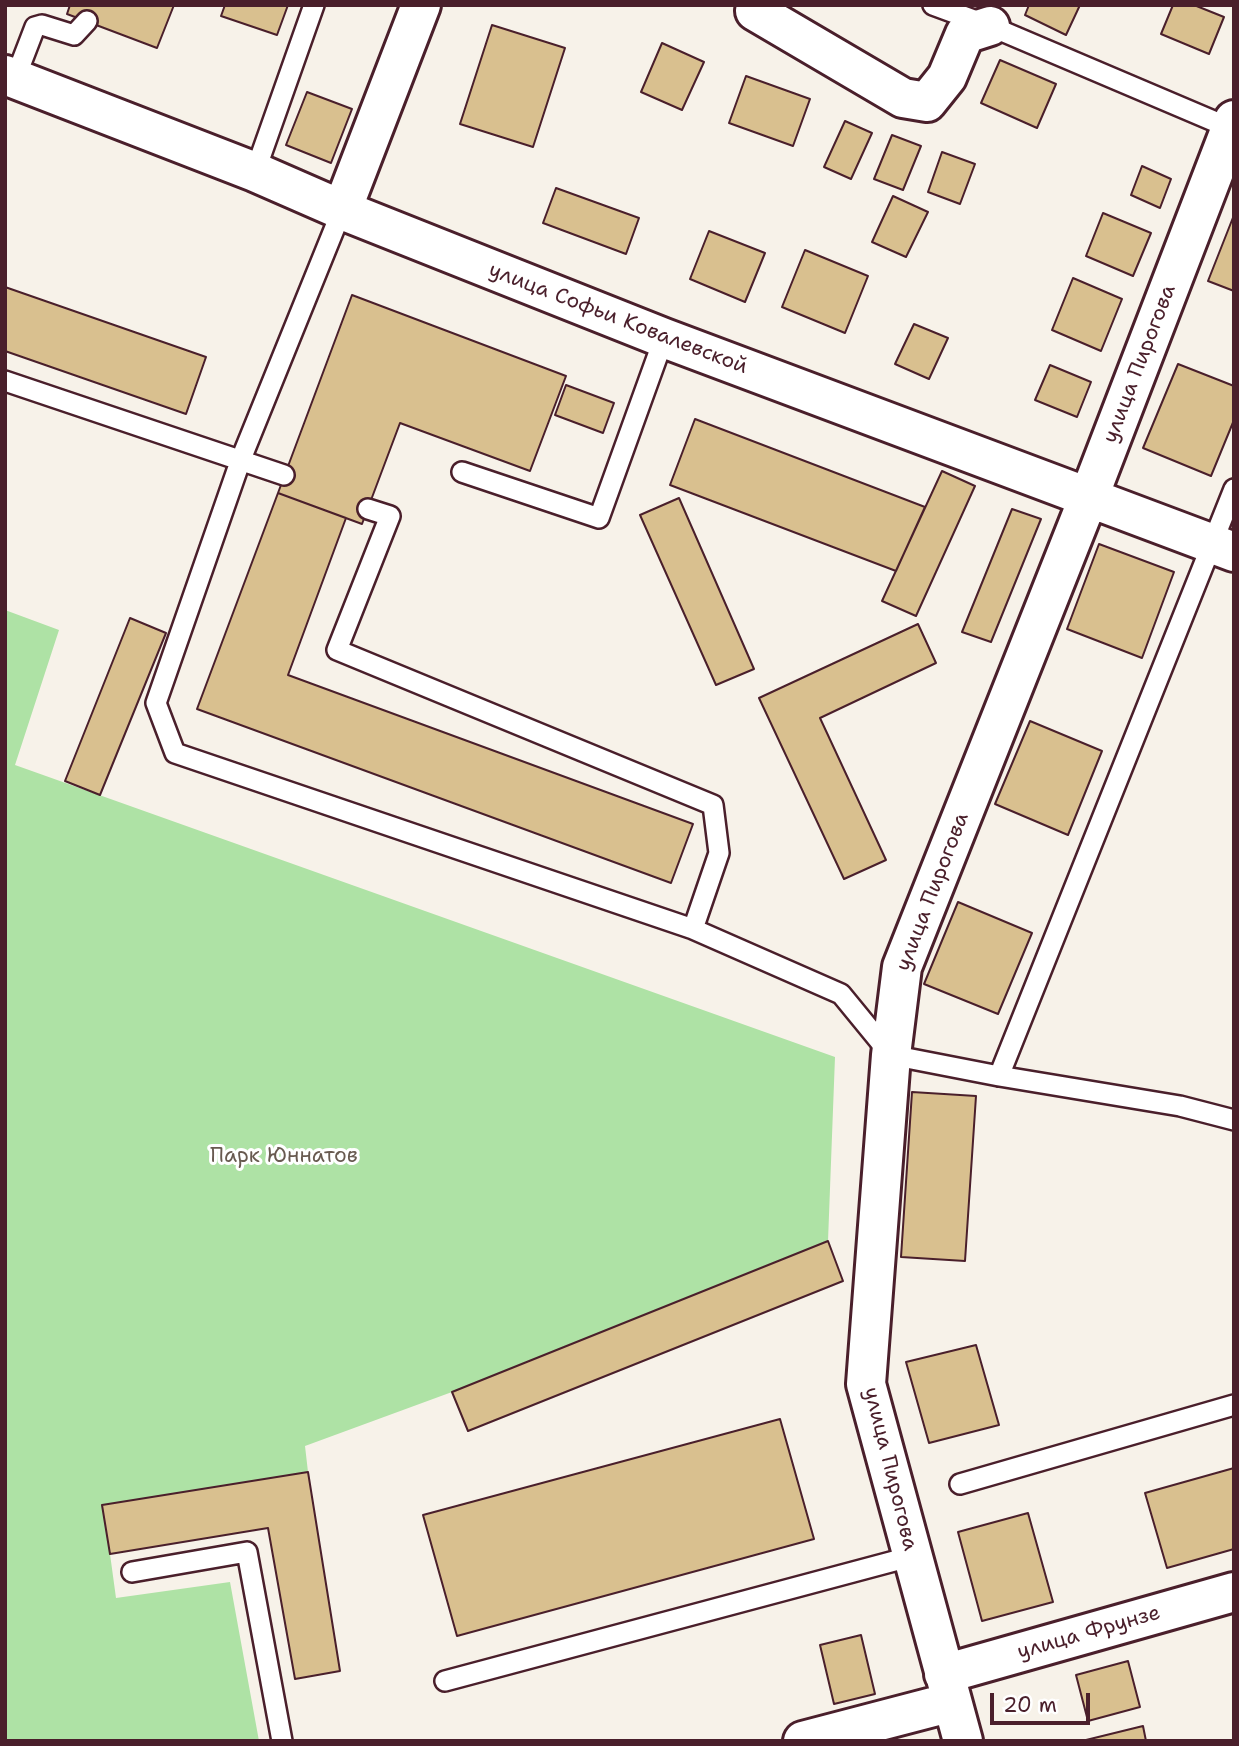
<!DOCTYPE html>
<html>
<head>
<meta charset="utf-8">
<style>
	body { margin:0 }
	#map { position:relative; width:1239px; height:1746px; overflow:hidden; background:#f7f2e9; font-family:"Shantell Sans",sans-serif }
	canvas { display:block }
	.frame { position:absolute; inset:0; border:7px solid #4a1f2b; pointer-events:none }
	.scale { position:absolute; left:990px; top:1693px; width:100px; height:32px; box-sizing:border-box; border:4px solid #4a1f2b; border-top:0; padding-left:9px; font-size:21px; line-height:24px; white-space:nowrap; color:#4a1f2b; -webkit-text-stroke:5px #fff; paint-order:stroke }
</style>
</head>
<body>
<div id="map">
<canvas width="1239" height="1746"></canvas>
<div class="frame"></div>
<div class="scale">20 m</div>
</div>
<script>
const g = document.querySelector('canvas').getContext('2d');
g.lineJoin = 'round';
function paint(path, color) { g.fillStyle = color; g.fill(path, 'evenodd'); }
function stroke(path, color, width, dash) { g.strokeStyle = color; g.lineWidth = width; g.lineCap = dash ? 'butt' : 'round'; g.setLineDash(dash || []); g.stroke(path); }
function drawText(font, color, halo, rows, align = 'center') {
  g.font = font + ' "Shantell Sans",sans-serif'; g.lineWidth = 6; g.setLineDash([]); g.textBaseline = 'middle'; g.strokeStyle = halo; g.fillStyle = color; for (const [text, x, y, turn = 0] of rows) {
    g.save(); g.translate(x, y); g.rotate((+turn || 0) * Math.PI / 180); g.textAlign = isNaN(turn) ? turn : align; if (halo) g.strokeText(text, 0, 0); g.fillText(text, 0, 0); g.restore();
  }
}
paint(new Path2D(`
	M 5,610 L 59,630 L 15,765 L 835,1057 L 828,1241 L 452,1392 L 305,1446 L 308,1472 L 110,1554 L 116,1598 L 230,1582 L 259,1741 L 5,1741 Z`), '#aee2a5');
const building = new Path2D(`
	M 70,5 L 174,5 L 157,48 L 67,14 Z
	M 225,5 L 288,5 L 277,35 L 221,16 Z
	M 1029,5 L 1080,5 L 1066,35 L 1025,15 Z
	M 1173,5 L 1194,5 L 1224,17 L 1209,54 L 1161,34 Z
	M 492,25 L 565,48 L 533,147 L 460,124 Z
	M 662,43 L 704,62 L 682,110 L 641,92 Z
	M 1000,60 L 1056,84 L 1037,128 L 981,103 Z
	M 746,76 L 810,99 L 793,146 L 729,123 Z
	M 307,92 L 352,109 L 331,163 L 286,145 Z
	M 845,121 L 872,133 L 851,179 L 824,167 Z
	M 892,135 L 921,146 L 903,190 L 874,179 Z
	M 942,152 L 975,164 L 960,204 L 928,192 Z
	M 1142,166 L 1171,179 L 1160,208 L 1131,195 Z
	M 556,188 L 639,218 L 626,254 L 543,223 Z
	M 893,196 L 928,212 L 906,257 L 872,242 Z
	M 1103,213 L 1151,233 L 1133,276 L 1086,256 Z
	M 1234,215 L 1234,291 L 1208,281 Z
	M 709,231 L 765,253 L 745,302 L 690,279 Z
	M 805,250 L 868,276 L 845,333 L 782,307 Z
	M 1073,278 L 1122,299 L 1101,351 L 1052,330 Z
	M 5,287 L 206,357 L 186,414 L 5,351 Z
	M 352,295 L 566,376 L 530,471 L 400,423 L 362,524 L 278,493 Z
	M 914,324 L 948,338 L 929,379 L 895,364 Z
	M 1178,364 L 1234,386 L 1234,420 L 1211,476 L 1143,448 Z
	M 1050,365 L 1091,382 L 1077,417 L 1035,400 Z
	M 566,385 L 614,403 L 603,433 L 555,415 Z
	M 695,419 L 925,507 L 896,571 L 670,485 Z
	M 942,471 L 975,486 L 916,616 L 882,601 Z
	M 278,493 L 346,518 L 288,675 L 693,824 L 671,883 L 197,709 Z
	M 679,498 L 754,669 L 716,685 L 640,515 Z
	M 1012,509 L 1041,519 L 991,642 L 962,632 Z
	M 1099,544 L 1174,572 L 1142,658 L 1067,629 Z
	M 130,618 L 166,633 L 100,795 L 65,781 Z
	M 918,624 L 936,663 L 820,718 L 886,860 L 844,879 L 759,698 Z
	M 1030,721 L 1102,751 L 1068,835 L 995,804 Z
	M 958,902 L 1032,933 L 998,1014 L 924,984 Z
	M 912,1092 L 976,1096 L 965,1261 L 901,1257 Z
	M 828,1241 L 843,1281 L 468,1431 L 452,1392 Z
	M 976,1345 L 999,1425 L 929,1443 L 906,1362 Z
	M 780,1419 L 814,1539 L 457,1636 L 423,1515 Z
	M 1234,1468 L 1234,1549 L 1167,1568 L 1145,1493 Z
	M 308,1472 L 340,1671 L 295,1679 L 268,1528 L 110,1554 L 102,1505 Z
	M 1028,1513 L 1053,1602 L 982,1621 L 958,1532 Z
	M 861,1635 L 875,1694 L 834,1704 L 820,1645 Z
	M 1128,1661 L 1140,1707 L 1088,1721 L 1076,1675 Z
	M 1143,1726 L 1146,1741 L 1086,1741 L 1086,1740 Z`);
paint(building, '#d9c08f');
stroke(building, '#4a1f2b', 2);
const service = new Path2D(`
	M 933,5 L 990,26 L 1230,128
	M 15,79 L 35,27 L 42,25 L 74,35 L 87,21
	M 255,172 L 314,5
	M 342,210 L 241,459 L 156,703 L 175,753 L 693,929 L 841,994 L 891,1055 L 999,1076 L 1180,1106 L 1234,1120
	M 5,381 L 284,475
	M 462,472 L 599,518 L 664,338
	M 368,509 L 390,516 L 337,650 L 713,805 L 719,853 L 693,929
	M 999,1076 L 1234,489
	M 960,1484 L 1234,1405
	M 132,1572 L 247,1552 L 282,1741
	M 445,1681 L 913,1556`);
const minor = new Path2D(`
	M 756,5 L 755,11 L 903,98 L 927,102 L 947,77 L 965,34 L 990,26
	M 5,75 L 255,172 L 342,210 L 664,338 L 1234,552
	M 342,210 L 421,5
	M 944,1674 L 1234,1592
	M 803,1741 L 952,1702
	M 963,1741 L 866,1384 L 891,1055 L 902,967 L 1088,499 L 1234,120`);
stroke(service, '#4a1f2b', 24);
stroke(minor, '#4a1f2b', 44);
stroke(service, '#fff', 19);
stroke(minor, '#fff', 38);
drawText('21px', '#4a1f2b', '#fff', [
	["улица Софьи Ковалевской",618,319,21],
	["улица Пирогова",1140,364,-69],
	["улица Пирогова",933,892,-69],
	["улица Пирогова",890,1469,76],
	["улица Фрунзе",1089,1633,-16]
]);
drawText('21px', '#685a50', '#fff', [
	["Парк Юннатов",284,1157]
]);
</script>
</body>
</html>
